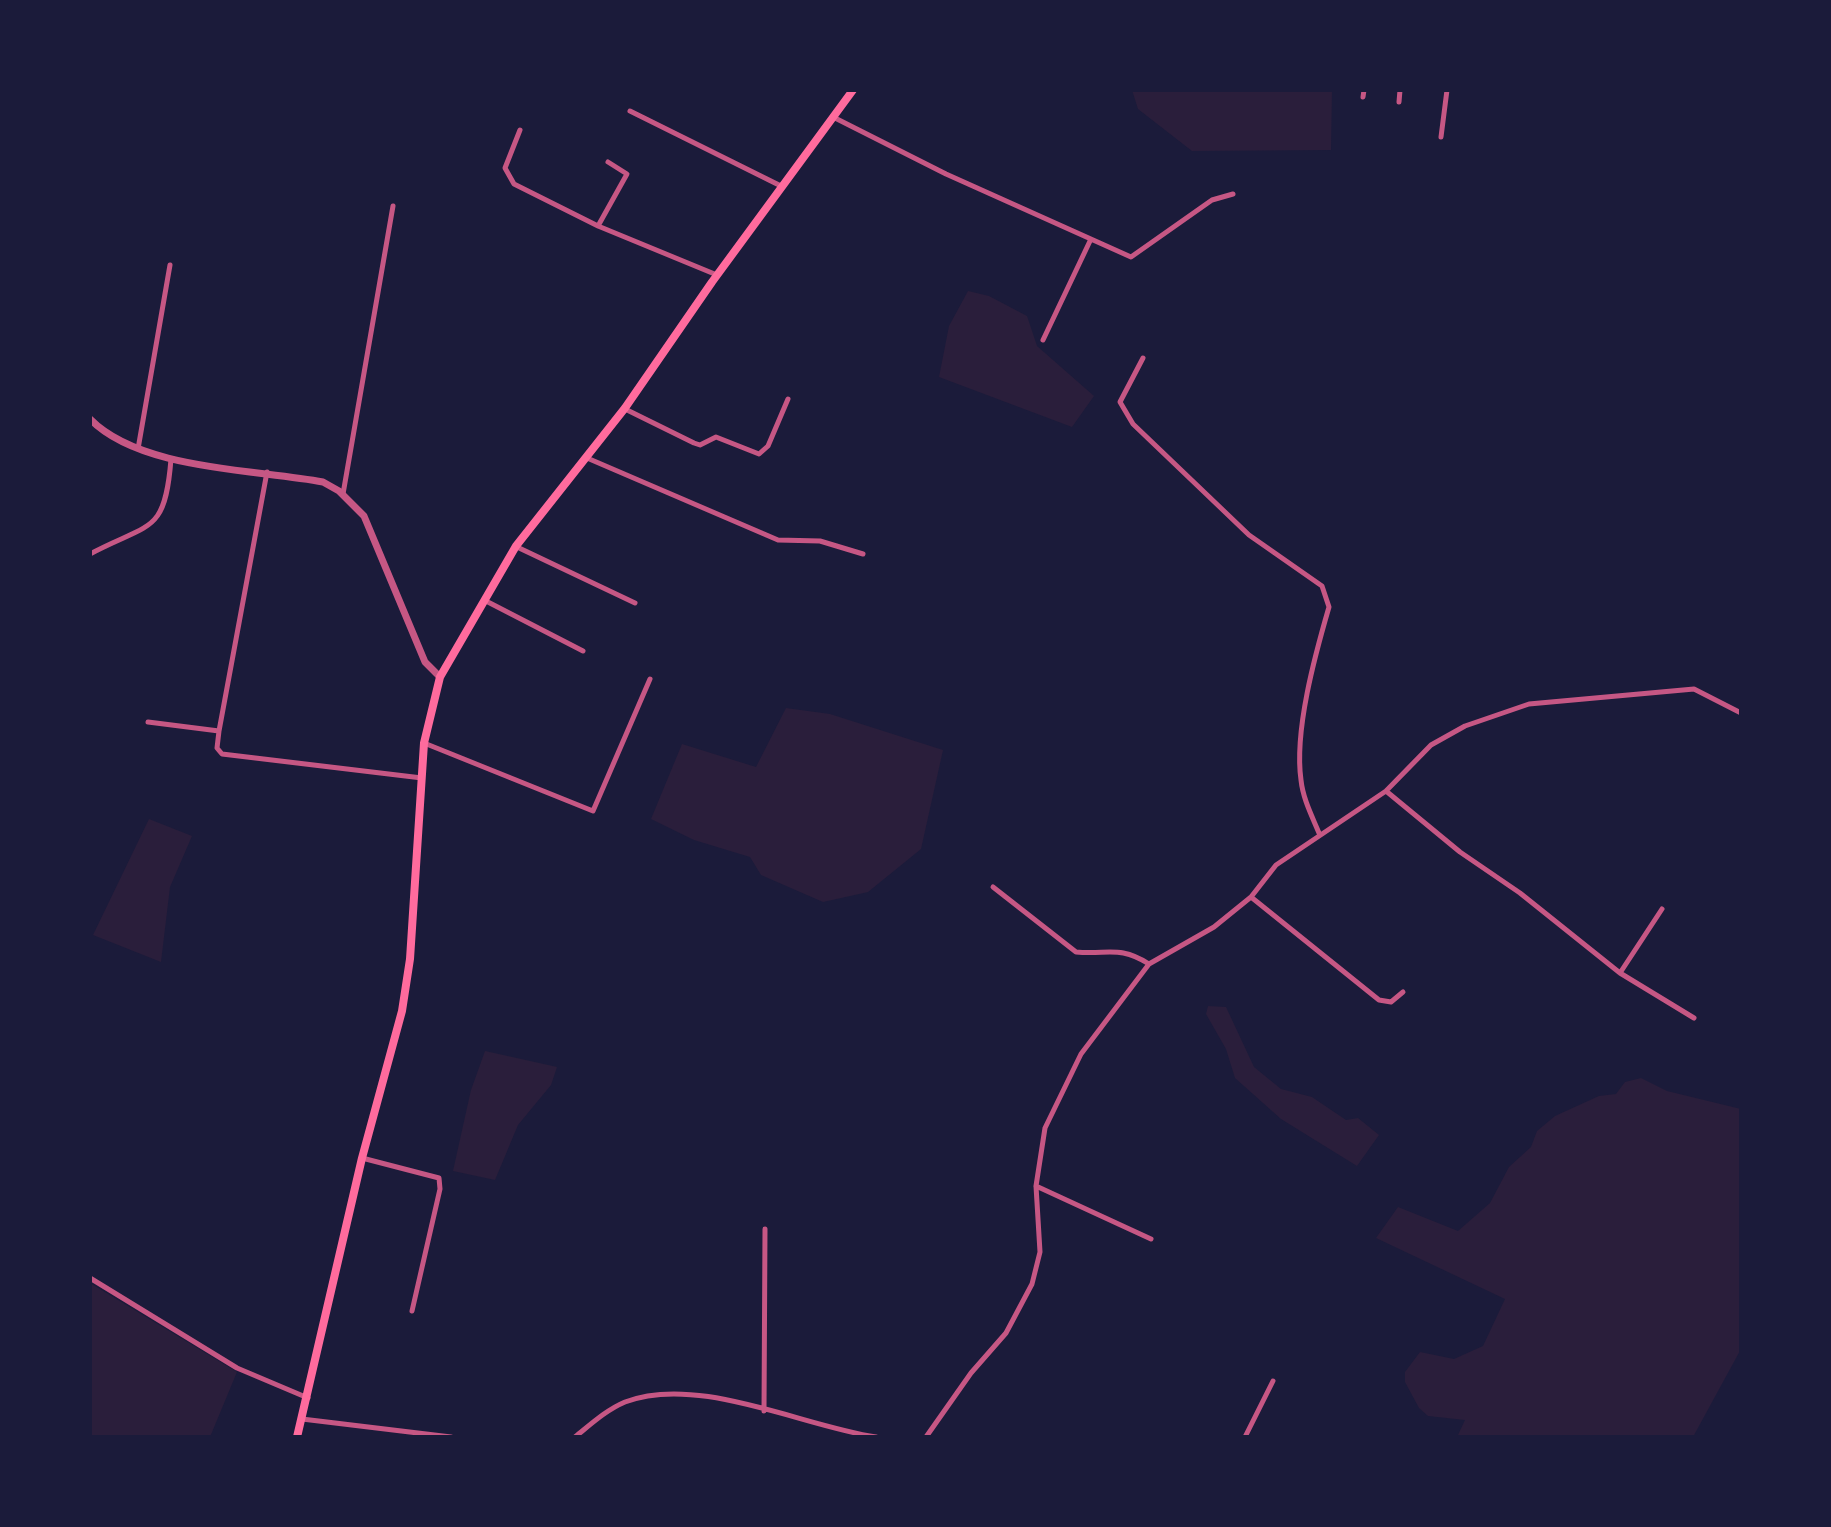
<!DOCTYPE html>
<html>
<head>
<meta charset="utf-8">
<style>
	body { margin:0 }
	#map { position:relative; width:1831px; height:1527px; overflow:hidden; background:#1b1b3a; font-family:Helvetica,sans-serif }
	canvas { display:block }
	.frame { position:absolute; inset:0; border:92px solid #1b1b3a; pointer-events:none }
</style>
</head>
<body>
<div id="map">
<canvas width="1831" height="1527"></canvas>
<div class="frame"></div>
</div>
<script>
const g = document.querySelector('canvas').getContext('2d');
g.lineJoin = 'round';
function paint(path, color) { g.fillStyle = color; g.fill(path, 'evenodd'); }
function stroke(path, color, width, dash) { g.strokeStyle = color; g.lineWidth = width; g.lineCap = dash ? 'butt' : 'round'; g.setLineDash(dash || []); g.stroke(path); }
paint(new Path2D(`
	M 1132,90 L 1332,90 L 1331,150 L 1192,151 L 1138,109 Z
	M 968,291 L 989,296 L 1027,316 L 1037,346 L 1094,396 L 1072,427 L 939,377 L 949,326 Z
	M 786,708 L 830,714 L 943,750 L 921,849 L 868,892 L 823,902 L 761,875 L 750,857 L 694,840 L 651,819 L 682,744 L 756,767 Z
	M 149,819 L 192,836 L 170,887 L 161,962 L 93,935 Z
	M 1208,1006 L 1226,1007 L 1254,1067 L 1281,1089 L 1312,1097 L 1346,1120 L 1358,1118 L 1379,1135 L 1357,1166 L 1281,1119 L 1235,1078 L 1226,1049 L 1206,1014 Z
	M 485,1051 L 557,1067 L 551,1085 L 518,1125 L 495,1180 L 453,1171 L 471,1090 Z
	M 1641,1078 L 1667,1091 L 1741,1109 L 1741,1349 L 1693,1437 L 1457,1437 L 1465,1420 L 1428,1416 L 1419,1408 L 1405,1382 L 1405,1372 L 1420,1352 L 1454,1359 L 1483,1346 L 1505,1299 L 1376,1238 L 1398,1207 L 1458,1231 L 1490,1203 L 1509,1167 L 1531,1147 L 1537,1131 L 1555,1116 L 1599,1096 L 1616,1094 L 1625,1082 Z
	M 90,1283 L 237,1372 L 210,1437 L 90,1436 Z`), '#2a1e3b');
stroke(new Path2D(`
	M 1363,97 L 1364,90
	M 1399,102 L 1400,90
	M 630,111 L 781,186
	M 833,117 L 946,174 L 1131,257 L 1212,200 L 1233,194
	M 520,130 L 505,168 L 514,184 L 598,226 L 717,275
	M 1441,137 L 1447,90
	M 598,226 L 627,174 L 608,162
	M 1043,340 L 1090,241
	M 1143,358 L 1120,402 L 1133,424 L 1249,535 L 1322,586 L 1329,607 C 1315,655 1294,731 1301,780 C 1303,799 1312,816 1319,833
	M 625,409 L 694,443 L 700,445 L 716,437 L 759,454 L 768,446 L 788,399
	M 138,449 L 170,265
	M 587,458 L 778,540 L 820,541 L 863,554
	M 343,494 L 393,206
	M 517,547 L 635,603
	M 90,554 C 150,522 165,535 171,459
	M 484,600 L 583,651
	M 148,722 L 219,731 L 217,748 L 222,754 L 422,778
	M 219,731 L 267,472
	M 424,743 L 593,811 L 650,679
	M 1386,791 L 1431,745 L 1465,726 L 1529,704 L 1694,689 L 1741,713
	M 993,887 L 1076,952 C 1108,955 1119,945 1149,964
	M 1251,897 L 1379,1000 L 1391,1002 L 1403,992
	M 1620,973 L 1662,909
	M 362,1158 L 439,1178 L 440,1189 L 412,1311
	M 1036,1186 L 1151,1239
	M 90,1278 L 237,1368 L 308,1398
	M 764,1411 L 765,1229
	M 302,1419 L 451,1437
	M 575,1437 C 590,1425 606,1410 625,1402 C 697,1374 802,1426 876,1437
	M 926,1437 L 971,1373 L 1006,1333 L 1032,1284 L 1040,1252 L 1036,1186 L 1045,1128 L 1081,1054 L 1149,964 L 1214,927 L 1251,897 L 1276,865 L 1386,791 L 1460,852 L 1520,893 L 1620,973 L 1694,1018
	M 1245,1437 L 1273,1381`), '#c65784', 5);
stroke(new Path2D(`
	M 90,419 C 140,470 254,469 323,482 L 339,491 L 364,516 L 425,662 L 440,677`), '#c65784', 7);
stroke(new Path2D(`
	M 297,1437 L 362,1158 L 402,1011 L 410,959 L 424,743 L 440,677 L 516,546 L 625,408 L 712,282 L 853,90`), '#ff6b9d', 8);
</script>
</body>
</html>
